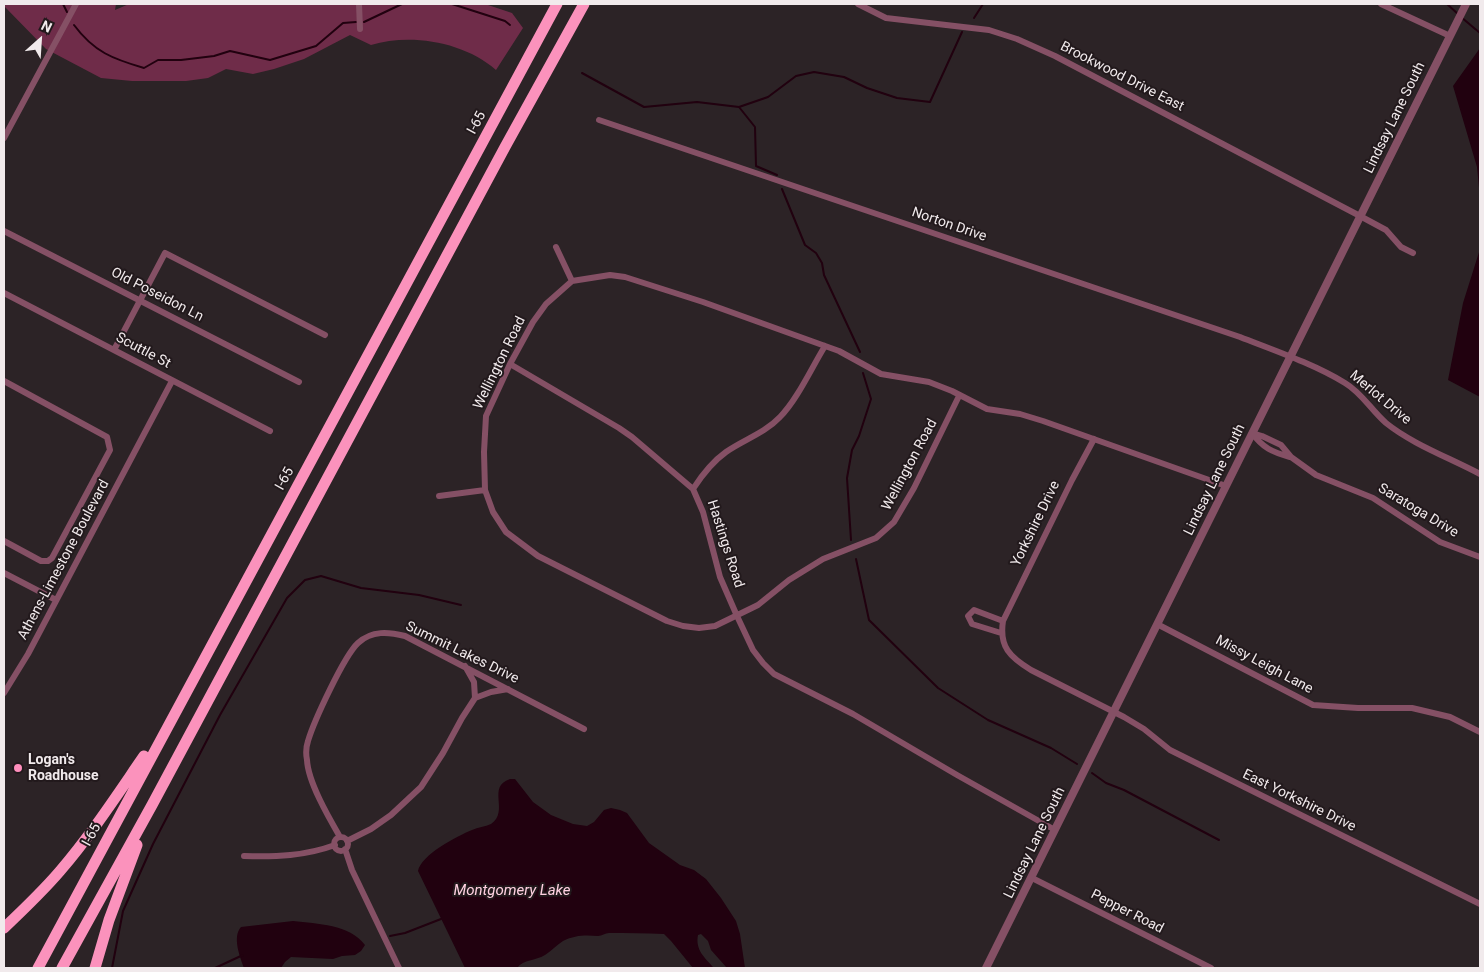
<!DOCTYPE html>
<html>
<head>
<meta charset="utf-8">
<style>
	body { margin:0 }
	#map { position:relative; width:1484px; height:972px; overflow:hidden; background:#2c2326; font-family:Roboto,sans-serif }
	canvas { display:block }
	.frame { position:absolute; inset:0; border:5px solid #f1eaec; pointer-events:none }
	.north { position:absolute; left:15px; top:15px; width:50px; height:50px; -webkit-text-stroke:4px #22191c; paint-order:stroke; rotate:26deg; font-size:14px; font-weight:700; line-height:20px; text-align:center; color:#f1eaec }
	.north::after { content:''; display:block; margin:auto; width:18px; height:22px; background:#f1eaec; clip-path:polygon(50% 0,100% 100%,50% 72%,0 100%) }
</style>
</head>
<body>
<div id="map">
<canvas width="1484" height="972"></canvas>
<div class="frame"></div>
<div class="north">N</div>
</div>
<script>
const g = document.querySelector('canvas').getContext('2d');
g.lineJoin = 'round';
function paint(path, color) { g.fillStyle = color; g.fill(path, 'evenodd'); }
function stroke(path, color, width, dash) { g.strokeStyle = color; g.lineWidth = width; g.lineCap = dash ? 'butt' : 'round'; g.setLineDash(dash || []); g.stroke(path); }
function drawText(font, color, halo, rows, align = 'center') {
  g.font = font + ' Roboto,sans-serif'; g.lineWidth = 4; g.setLineDash([]); g.textBaseline = 'middle'; g.strokeStyle = halo; g.fillStyle = color; for (const [text, x, y, turn = 0] of rows) {
    g.save(); g.translate(x, y); g.rotate((+turn || 0) * Math.PI / 180); g.textAlign = isNaN(turn) ? turn : align; if (halo) g.strokeText(text, 0, 0); g.fillText(text, 0, 0); g.restore();
  }
}
paint(new Path2D(`
	M 4,4 L 116,4 L 115,10 L 129,4 L 485,4 L 512,13 L 523,28 L 496,70 C 464,42 411,33 371,45 L 350,35 L 304,59 L 274,69 L 253,74 L 226,69 L 208,78 L 186,81 L 132,81 L 101,78 L 46,49 L 4,6 Z`), '#6f2c49');
paint(new Path2D(`
	M 1480,48 L 1480,198 L 1477,167 L 1453,86 Z
	M 1480,249 L 1480,397 L 1448,380 L 1463,303 Z
	M 510,779 L 515,779 L 533,802 L 551,815 L 573,824 L 587,826 L 594,822 L 604,810 L 611,808 L 620,810 L 627,813 L 649,843 L 680,865 L 694,870 L 706,879 L 721,898 L 736,921 L 740,934 L 745,968 L 727,968 L 711,950 L 708,941 L 701,934 L 698,935 C 695,950 705,958 714,968 L 693,968 L 671,941 L 664,934 C 646,933 627,933 609,933 C 605,933 602,936 598,936 C 585,935 575,935 563,941 C 557,945 551,951 545,955 C 535,961 524,959 517,968 L 465,968 L 418,871 C 421,855 457,836 472,830 C 478,827 485,827 491,824 C 510,811 486,787 510,779 Z
	M 293,921 C 318,924 349,924 365,945 L 361,951 L 355,955 L 342,956 L 333,959 L 291,957 L 285,962 L 281,968 L 244,968 C 240,957 232,937 241,927 Z`), '#21010f');
stroke(new Path2D(`
	M 63,4 L 67,12
	M 452,4 L 505,21 L 510,25
	M 1447,4 L 1458,14
	M 1461,17 L 1480,33
	M 974,18 L 983,4
	M 364,22 L 402,4
	M 74,25 C 94,52 113,59 144,68 L 158,60 L 181,60 L 214,56 L 230,51 L 270,60 L 316,46 L 343,23 L 356,22
	M 582,73 L 644,107 L 697,102 L 739,107 L 768,97 L 796,76 L 814,72 L 844,77 L 867,88 L 897,98 L 930,102 L 962,32
	M 739,107 L 755,127 L 756,166 L 777,175
	M 782,189 L 805,245 L 816,253 L 822,263 L 824,275 L 860,352
	M 851,540 L 847,478 L 852,450 L 859,436 L 871,399 L 863,373
	M 856,559 L 869,620 L 938,688 L 988,720 L 1051,748 L 1077,764
	M 1092,773 L 1106,783 L 1124,790 L 1219,840
	M 390,936 L 405,933 L 441,919
	M 112,968 L 123,911 L 153,844 L 220,715 L 287,598 L 305,580 L 321,576 L 361,588 L 419,595 L 461,605
	M 215,968 L 243,955`), '#21010f', 2);
stroke(new Path2D(`
	M 359,4 L 360,29
	M 858,4 L 886,18 L 989,30 L 1017,39 L 1055,56 L 1360,216 L 1386,230 L 1401,247 L 1413,253
	M 1381,4 L 1450,36
	M 599,120 L 1240,337 C 1273,350 1314,364 1345,383 C 1362,393 1371,410 1386,423 C 1412,444 1450,458 1480,474
	M 4,138 L 76,4
	M 4,231 L 299,382
	M 556,247 L 572,281
	M 4,293 L 270,431
	M 114,350 L 165,253 L 325,335
	M 510,364 L 619,428 L 632,437 L 693,489 L 703,512 L 720,577 L 737,616 L 753,650 L 763,663 L 774,674 L 853,714 L 957,775 L 1055,830
	M 4,381 L 107,437 L 110,450 L 52,558 L 48,561 L 41,561 L 4,541
	M 959,396 L 914,488 L 894,522 L 876,538 L 823,559 L 789,580 L 758,605 L 715,626 L 699,628 L 683,626 L 667,621 L 538,556 L 506,532 L 493,512 L 485,490 L 484,452 L 486,416 L 510,364 L 533,322 L 546,304 L 572,281 L 610,275 L 625,277 L 703,302 L 839,351 L 881,374 L 929,382 L 952,391 L 987,409 L 1020,414 L 1043,421 L 1226,486
	M 1252,433 L 1262,436 L 1281,445 L 1291,457 L 1316,475 L 1373,498 L 1440,542 L 1480,557
	M 1252,433 C 1263,448 1272,452 1290,457
	M 1094,439 L 1072,480 L 1003,621 C 999,647 1010,657 1031,670 L 1124,717 L 1144,729 L 1170,750 L 1480,904
	M 693,489 C 702,475 712,462 726,452 C 743,440 765,433 780,417 C 797,400 812,367 825,346
	M 439,496 L 485,490
	M 4,573 L 56,600
	M 1157,624 L 1313,705 L 1358,708 L 1412,708 L 1450,717 L 1480,732
	M 1001,633 L 972,624 L 968,616 L 974,610 L 1003,621
	M 465,666 L 474,682 L 475,698
	M 4,693 L 28,654 L 172,381
	M 340,837 C 329,818 308,782 307,760 C 306,755 306,747 308,741 C 314,721 344,656 358,643 C 372,630 389,632 405,636 L 584,729
	M334 844a7 7 0 1 1 14 0a7 7 0 1 1-14 0Z
	M 347,841 L 371,829 L 391,815 L 421,787 L 443,753 L 462,718 L 475,698 L 491,692 L 508,689
	M 345,849 L 352,870 L 399,968
	M 244,856 C 276,857 305,856 335,845
	M 1032,878 L 1211,968`), '#855065', 6);
stroke(new Path2D(`
	M 986,968 L 1466,4`), '#855065', 8);
stroke(new Path2D(`
	M 4,928 C 23,910 43,891 60,871 C 91,835 117,795 144,756
	M 38,968 L 557,4
	M 62,968 L 152,805 L 505,147 L 584,4
	M 95,968 L 109,920 L 137,845`), '#fb92bc', 11);
for (const [x, y, r, color] of [
	[18,768,5,"#fe8ebc"]
]) { const dot = new Path2D(); dot.arc(x, y, r, 0, 2 * Math.PI); g.fillStyle = color; g.fill(dot); stroke(dot, '#22191c', 2); }
drawText('14px', '#f1eaec', '#22191c', [
	["Brookwood Drive East",1122,77,27],
	["Lindsay Lane South",1395,118,-64],
	["I-65",477,123,-62],
	["Norton Drive",949,225,19],
	["Old Poseidon Ln",157,295,27],
	["Scuttle St",143,351,28],
	["Wellington Road",500,363,-64],
	["Merlot Drive",1380,398,40],
	["Wellington Road",910,465,-62],
	["I-65",285,479,-61],
	["Lindsay Lane South",1215,480,-64],
	["Saratoga Drive",1418,511,31],
	["Yorkshire Drive",1036,524,-64],
	["Hastings Road",725,544,72],
	["Athens-Limestone Boulevard",64,560,-62],
	["Summit Lakes Drive",462,653,26],
	["Missy Leigh Lane",1264,665,28],
	["East Yorkshire Drive",1299,801,26],
	["I-65",92,835,-62],
	["Lindsay Lane South",1035,843,-64],
	["Pepper Road",1127,912,27]
]);
drawText('bold 14px', '#f1eaec', '#22191c', [
	["Logan's",28,760],
	["Roadhouse",28,776]
], 'left');
drawText('italic 15px', '#ffd1e1', '#22191c', [
	["Montgomery Lake",512,891]
]);
</script>
</body>
</html>
